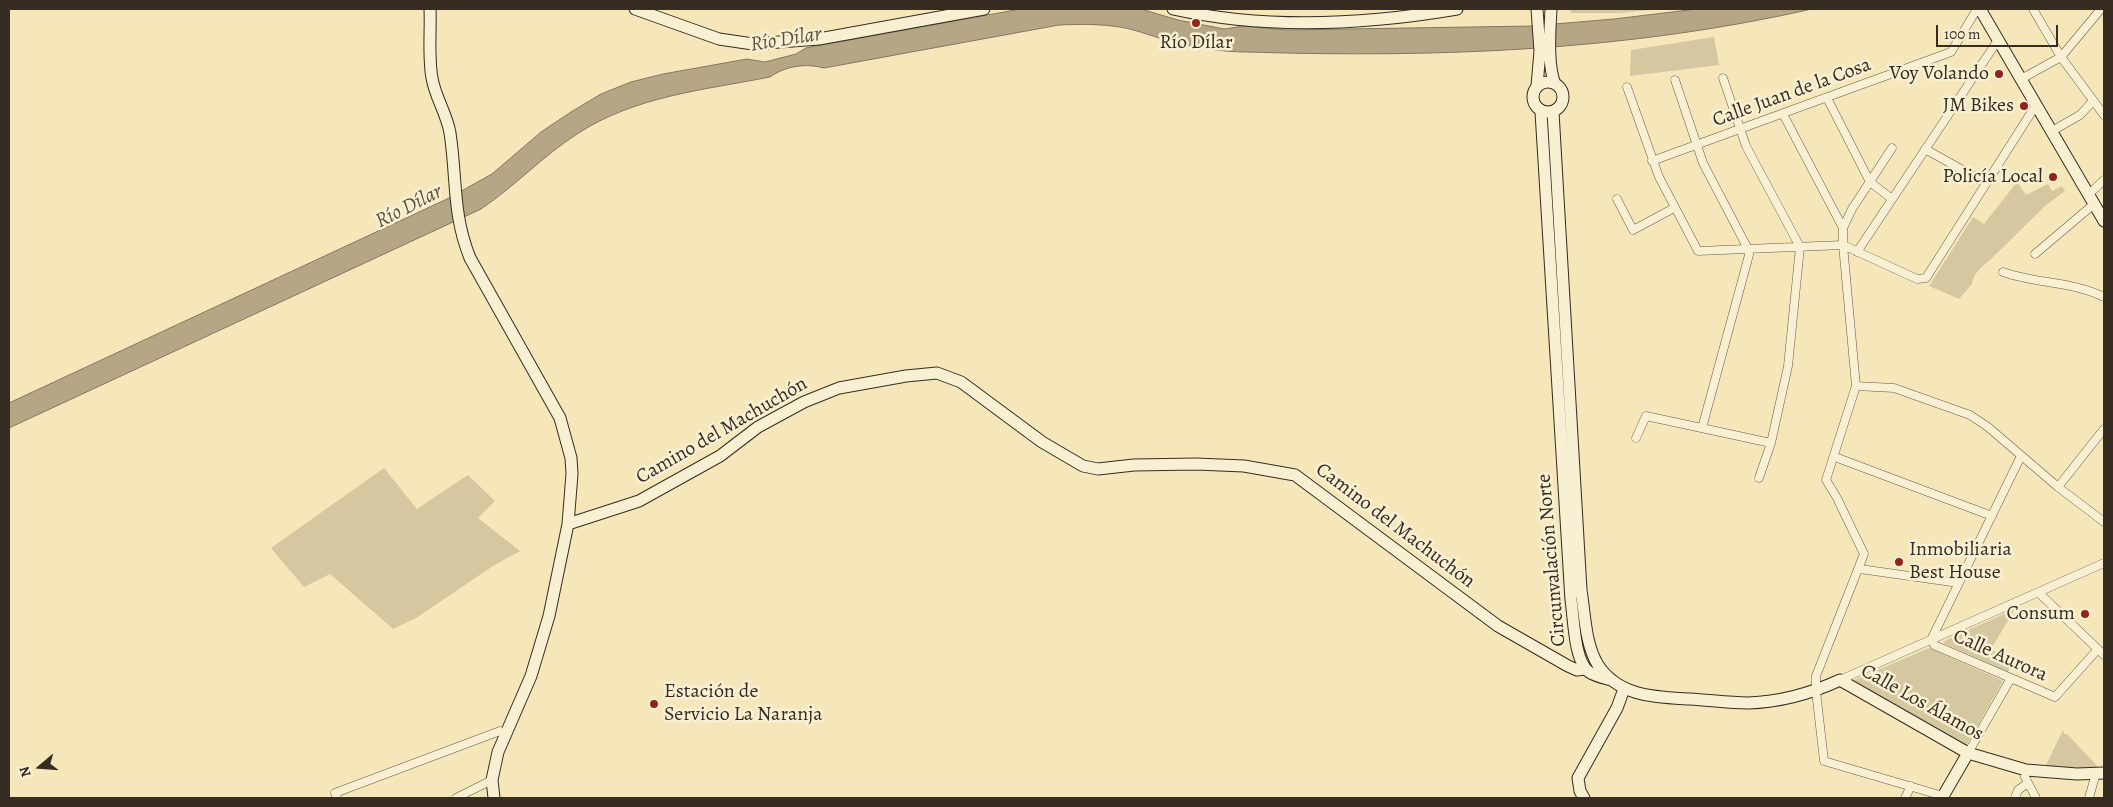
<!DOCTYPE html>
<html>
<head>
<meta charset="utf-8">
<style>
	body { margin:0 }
	#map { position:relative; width:2113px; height:807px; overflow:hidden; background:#f6e7ba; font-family:Alegreya,serif }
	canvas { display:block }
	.frame { position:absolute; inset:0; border:10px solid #362c21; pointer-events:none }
	.north { position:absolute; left:15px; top:742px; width:50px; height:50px; -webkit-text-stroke:4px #f9efd2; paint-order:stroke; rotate:252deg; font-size:14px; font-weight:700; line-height:20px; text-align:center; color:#362c21 }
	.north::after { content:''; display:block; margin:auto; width:18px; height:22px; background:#362c21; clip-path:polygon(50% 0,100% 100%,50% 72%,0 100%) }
	.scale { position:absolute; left:1936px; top:25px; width:122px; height:22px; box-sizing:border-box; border:2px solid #362c21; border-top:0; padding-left:6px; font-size:15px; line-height:18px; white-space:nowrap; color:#362c21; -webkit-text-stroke:4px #f9efd2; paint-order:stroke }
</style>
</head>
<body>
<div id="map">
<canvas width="2113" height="807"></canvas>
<div class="frame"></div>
<div class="north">N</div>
<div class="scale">100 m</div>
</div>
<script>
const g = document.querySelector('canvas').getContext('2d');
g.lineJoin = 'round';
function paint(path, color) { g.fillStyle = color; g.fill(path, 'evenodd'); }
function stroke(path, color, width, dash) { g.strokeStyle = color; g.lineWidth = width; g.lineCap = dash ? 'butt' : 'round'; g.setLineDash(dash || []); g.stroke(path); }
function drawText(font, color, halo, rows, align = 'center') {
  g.font = font + ' Alegreya,serif'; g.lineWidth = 5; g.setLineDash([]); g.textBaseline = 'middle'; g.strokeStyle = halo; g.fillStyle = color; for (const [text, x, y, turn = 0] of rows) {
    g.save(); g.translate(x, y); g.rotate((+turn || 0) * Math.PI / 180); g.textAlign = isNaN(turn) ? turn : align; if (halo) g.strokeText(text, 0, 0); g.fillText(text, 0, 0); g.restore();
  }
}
paint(new Path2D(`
	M 1570,9 L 1665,9 L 1618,13 L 1571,13 Z
	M 1714,37 L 1719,65 L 1630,76 L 1631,50 Z
	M 2017,182 L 2026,195 L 2048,184 L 2052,191 L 2062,186 L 2065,191 L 2045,206 L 1989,261 C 1981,267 1973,274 1972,284 L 1959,299 L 1929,286 L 1973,217 L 1984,224 Z
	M 384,468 L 417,509 L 468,475 L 495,501 L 478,518 L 520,551 L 493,566 L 416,618 L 393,629 L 330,574 L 304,587 L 271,548 Z
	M 2015,609 L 1991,649 L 2012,663 L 2008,672 L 1943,643 L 1946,640 Z
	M 1929,648 L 2003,681 L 1966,746 L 1852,681 Z
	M 2063,730 L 2064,734 L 2067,734 L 2101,770 L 2063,770 L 2046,765 Z`), '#d5c7a0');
const water = new Path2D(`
	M 1021,9 L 1141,9 L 1178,20 L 1224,29 L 1244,26 L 1287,30 L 1531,26 L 1614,19 L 1697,9 L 1812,9 C 1627,51 1436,58 1247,52 C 1222,52 1198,48 1175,42 C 1156,38 1138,30 1120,27 C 1099,24 1080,24 1059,25 L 824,68 C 806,63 785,66 770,77 C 704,90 635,96 577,134 C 543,156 515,186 481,209 L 9,428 L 9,403 L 447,199 L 492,174 L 541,132 L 571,112 L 601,94 L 631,82 L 663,74 L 747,59 L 765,62 L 796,54 L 806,48 Z`);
paint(water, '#b5a786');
stroke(water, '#82765e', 1);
const street = new Path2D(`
	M 2033,9 L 2061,57 L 2104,115
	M 1723,78 L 1746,146 L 1800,247 L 1788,366 L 1771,443 L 1759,478
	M 2021,79 L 2061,57 L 2101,9
	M 1675,80 L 1703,163 L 1748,249 L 1749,255 L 1702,428
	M 1627,87 L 1659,177 L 1698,251 L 1843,245 L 1917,279 L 1926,278 L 2036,105
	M 1827,98 L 1870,182 L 1892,199
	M 1783,114 L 1843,228
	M 2052,131 L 2080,115 L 2093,101
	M 1892,148 L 1852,209 L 1843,228 L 1843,245 L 1856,386 L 1826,480 L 1837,498 L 1864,554 L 1816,676 L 1816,691 L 1824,761 L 1943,796
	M 1925,149 L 1986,183
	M 1652,161 L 1951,52 L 1977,9
	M 2089,194 L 2104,180
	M 1617,199 L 1633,230 L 1674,208
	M 1857,252 L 1998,40
	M 2035,254 L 2094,204
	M 2003,272 C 2036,284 2072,281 2104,297
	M 1856,386 L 1894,388 L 1970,415 L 1988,427 L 2058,487 L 2104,522
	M 1636,438 L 1646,416 L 1771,443
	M 2021,456 L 1932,638 L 1934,645 L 2055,697 L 2098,649
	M 1835,457 L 1992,516
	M 2058,487 L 2104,429
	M 1860,569 L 1959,583
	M 2039,593 L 2104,655
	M 1840,680 L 2104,563
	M 1968,753 L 2011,678
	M 2026,770 L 2025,777 L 2036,798
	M 337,798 L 335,793 L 500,731 L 506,733
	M 456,798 L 492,780
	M 1905,798 L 1911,786
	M 2015,798 L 2018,790 L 2028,783
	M 2089,798 L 2096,773`);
const secondary = new Path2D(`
	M 430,9 C 431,31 428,56 432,78 C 435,97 447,114 450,133 C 457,178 452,213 470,258 L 560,418 L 571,458 L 572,474 L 568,524 L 549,616 L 531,676 L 498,752 L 492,780 L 494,798
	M 635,9 L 719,39 L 753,44 L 819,39 L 984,9
	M 1173,9 C 1267,30 1363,25 1457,9
	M 1537,9 L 1540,51 L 1537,86
	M 1551,9 C 1550,30 1547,64 1555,84
	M 1980,9 L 2104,221
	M1533 97a15 15 0 1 1 30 0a15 15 0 1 1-30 0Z
	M 1541,112 L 1571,600 C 1574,619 1574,661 1589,672 C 1595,676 1604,678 1611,680
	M 1553,112 L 1581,590 C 1585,614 1585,644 1598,665 C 1619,697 1656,697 1690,699 C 1709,700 1729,703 1748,703 C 1779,702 1812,693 1840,680 L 1968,753 L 2026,770 L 2077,774 L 2104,773
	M 568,524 L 639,501 L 720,456 L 758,427 L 804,402 L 839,388 L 906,376 L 937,373 L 961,382 L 1042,442 L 1083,466 L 1098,469 L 1134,465 L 1196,464 L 1244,466 L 1295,475 L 1498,626 L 1568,666 L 1577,670 L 1585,669
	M 1584,798 L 1580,791 L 1578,778 L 1617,708 L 1624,689
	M 1942,798 L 1968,753`);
stroke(street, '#665b47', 9);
stroke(secondary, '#362c21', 13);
stroke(street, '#f9efd2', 8);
stroke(secondary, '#f9efd2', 11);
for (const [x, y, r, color] of [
	[1196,23,5,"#8f2418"],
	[1999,74,5,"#8f2418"],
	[2024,106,5,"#8f2418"],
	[2053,177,5,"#8f2418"],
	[1899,562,5,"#8f2418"],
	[2085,614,5,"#8f2418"],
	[654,704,5,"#8f2418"]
]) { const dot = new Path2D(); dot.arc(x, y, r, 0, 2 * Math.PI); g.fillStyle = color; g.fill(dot); stroke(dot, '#f9efd2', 2); }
drawText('20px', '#362c21', '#f9efd2', [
	["Río Dílar",1196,43,"center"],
	["Voy Volando",1989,74],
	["JM Bikes",2014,106],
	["Policía Local",2043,177],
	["Inmobiliaria",1909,550,"left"],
	["Best House",1909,573,"left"],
	["Consum",2075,614],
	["Estación de",664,692,"left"],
	["Servicio La Naranja",664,715,"left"]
], 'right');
drawText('20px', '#362c21', '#f9efd2', [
	["Calle Juan de la Cosa",1792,93,-20],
	["Camino del Machuchón",722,431,-30],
	["Camino del Machuchón",1395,526,37],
	["Circunvalación Norte",1552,560,-95],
	["Calle Aurora",2000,656,24],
	["Calle Los Álamos",1922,703,29]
]);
drawText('italic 21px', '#5c513f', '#f9efd2', [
	["Río Dílar",786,40,-9],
	["Río Dílar",409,207,-27]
]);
</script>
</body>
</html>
